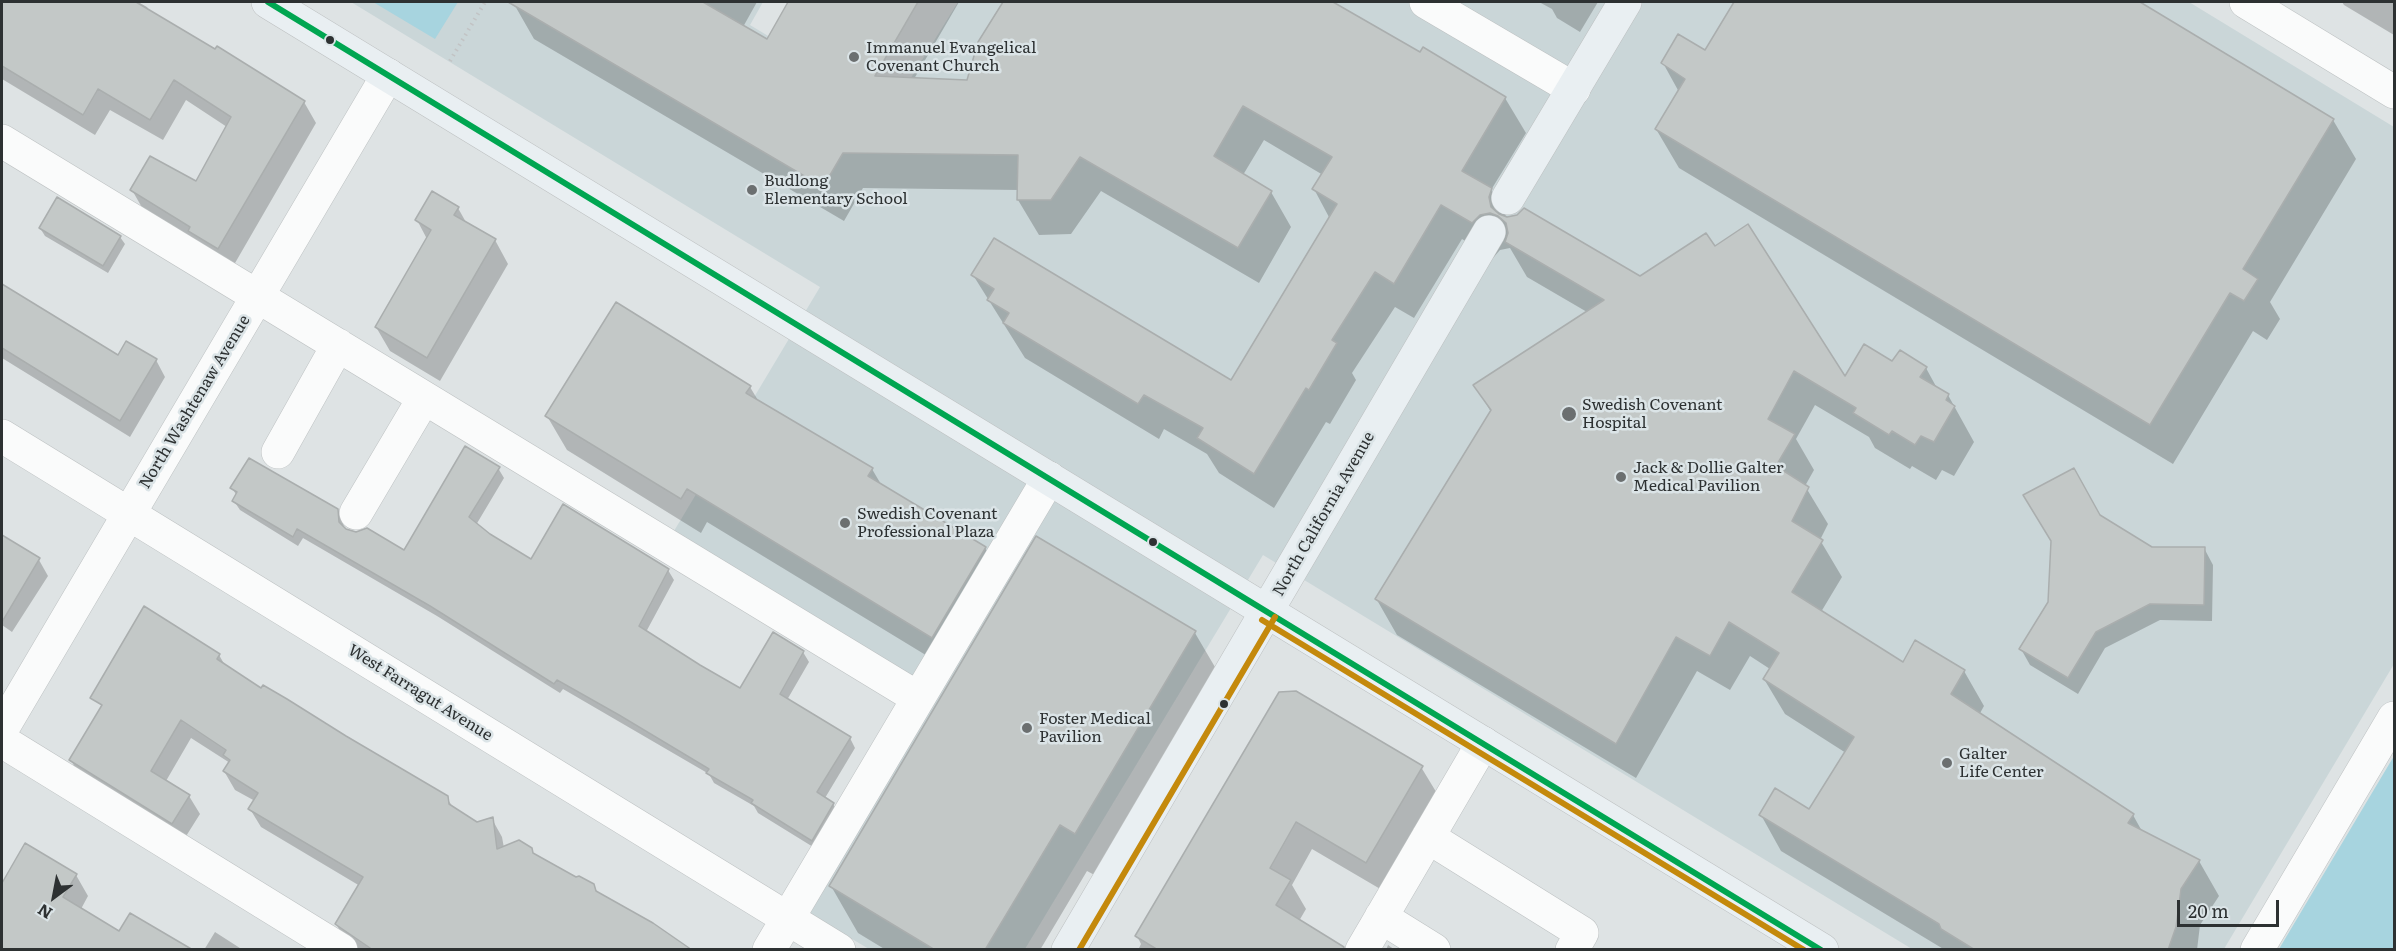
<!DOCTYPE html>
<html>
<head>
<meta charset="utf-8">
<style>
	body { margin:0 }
	#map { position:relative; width:2396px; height:951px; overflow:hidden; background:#dee3e4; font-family:Literata,serif }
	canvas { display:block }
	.frame { position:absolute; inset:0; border:3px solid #2d3132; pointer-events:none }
	.north { position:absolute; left:24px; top:867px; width:60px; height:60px; -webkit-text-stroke:4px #dbe4e7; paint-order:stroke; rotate:212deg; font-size:16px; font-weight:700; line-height:24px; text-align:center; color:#2d3132 }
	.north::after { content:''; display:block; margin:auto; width:21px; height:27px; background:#2d3132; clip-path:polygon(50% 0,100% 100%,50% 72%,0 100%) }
	.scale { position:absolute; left:2177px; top:900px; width:102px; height:27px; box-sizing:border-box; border:3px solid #2d3132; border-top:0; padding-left:8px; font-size:18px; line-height:21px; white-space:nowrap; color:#2d3132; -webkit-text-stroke:4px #dbe4e7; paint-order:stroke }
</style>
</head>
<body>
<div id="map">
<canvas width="2396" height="951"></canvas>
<div class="frame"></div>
<div class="north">N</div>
<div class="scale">20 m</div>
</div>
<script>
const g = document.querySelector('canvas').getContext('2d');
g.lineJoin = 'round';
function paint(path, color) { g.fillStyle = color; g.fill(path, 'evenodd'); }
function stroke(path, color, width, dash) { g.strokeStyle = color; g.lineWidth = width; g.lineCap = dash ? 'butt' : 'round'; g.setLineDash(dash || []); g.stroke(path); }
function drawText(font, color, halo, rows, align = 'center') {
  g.font = font + ' Literata,serif'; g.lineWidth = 5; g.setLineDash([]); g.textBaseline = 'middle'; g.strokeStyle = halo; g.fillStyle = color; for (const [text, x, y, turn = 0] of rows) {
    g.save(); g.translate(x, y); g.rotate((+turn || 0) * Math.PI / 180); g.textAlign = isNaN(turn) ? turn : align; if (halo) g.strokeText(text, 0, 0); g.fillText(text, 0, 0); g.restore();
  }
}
paint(new Path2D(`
	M 351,2 L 763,2 L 750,25 L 891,110 L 958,2 L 2189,2 L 2394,127 L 2394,664 L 2224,949 L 1912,949 L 1263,555 L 1025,949 L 869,949 L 798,907 L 922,696 L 668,541 L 820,287 Z`), '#cad6d8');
paint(new Path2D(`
	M 373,2 L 458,2 L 435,39 Z
	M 2394,756 L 2394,949 L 2279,949 Z`), '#a7d4df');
paint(new Path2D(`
	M 2,2 L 138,2 L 147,7 L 150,12 L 304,102 L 316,123 L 231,270 L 144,211 L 132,190 L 196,183 L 227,127 L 186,100 L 163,140 L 110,110 L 95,135 L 2,79 Z
	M 515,2 L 757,2 L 743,27 L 767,41 L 790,2 L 959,2 L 914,79 L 968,81 L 995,14 L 1005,2 L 1331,2 L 1420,54 L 1505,98 L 1526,133 L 1491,190 L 1507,218 L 1640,278 L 1715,248 L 1845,378 L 1893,363 L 1926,368 L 1938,390 L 1948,395 L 1974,442 L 1954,476 L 1942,470 L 1936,480 L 1912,466 L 1910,469 L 1875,448 L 1869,437 L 1815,405 L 1796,439 L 1814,470 L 1805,486 L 1828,524 L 1820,540 L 1842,577 L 1821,612 L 1903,664 L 1964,671 L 1984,706 L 1979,715 L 2133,815 L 2143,833 L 2199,861 L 2219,896 L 2200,925 L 2197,950 L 1945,950 L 1781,851 L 1761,815 L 1809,812 L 1846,753 L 1785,714 L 1764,679 L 1770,669 L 1750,656 L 1730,690 L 1697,671 L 1636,778 L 1397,635 L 1377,600 L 1491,412 L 1475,385 L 1587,312 L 1527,277 L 1510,248 L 1500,250 L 1493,258 L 1462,239 L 1414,318 L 1395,307 L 1352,373 L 1356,380 L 1330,424 L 1326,422 L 1274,508 L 1219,473 L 1207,454 L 1164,429 L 1159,439 L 1025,358 L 973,275 L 1232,382 L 1330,219 L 1314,189 L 1323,175 L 1264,140 L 1243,175 L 1271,192 L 1291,227 L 1259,283 L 1101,191 L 1071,234 L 1039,235 L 1018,200 L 1018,190 L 863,188 L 844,221 L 534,39 L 514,4 Z
	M 1539,2 L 1598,2 L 1580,32 L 1557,18 L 1552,9 Z
	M 1736,2 L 2137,2 L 2333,120 L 2356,159 L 2270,302 L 2280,319 L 2267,340 L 2253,331 L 2173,464 L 1679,168 L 1656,129 L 1679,92 L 1663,63 L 1706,52 Z
	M 2342,2 L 2394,2 L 2394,35 L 2344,5 Z
	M 458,208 L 467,224 L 495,240 L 508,264 L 440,381 L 390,351 L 376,327 L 427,239 L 417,220 Z
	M 40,228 L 120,237 L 125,244 L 108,273 L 45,236 Z
	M 2,286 L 118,357 L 156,360 L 165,377 L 130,437 L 2,358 Z
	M 750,387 L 759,402 L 872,469 L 882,486 L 985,548 L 1005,582 L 952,671 L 707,522 L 701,533 L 567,450 L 547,416 Z
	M 498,468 L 504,478 L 476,525 L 490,536 L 532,561 L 668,570 L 674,580 L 646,632 L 740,690 L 803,652 L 809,662 L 787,700 L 850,738 L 855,748 L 825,798 L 833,804 L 839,814 L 818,850 L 758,813 L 754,806 L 714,783 L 709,774 L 563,689 L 560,693 L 437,616 L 303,538 L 298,546 L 240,510 L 234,501 L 237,496 L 232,488 L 337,510 L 343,521 L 344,529 L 404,552 Z
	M 2100,516 L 2152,549 L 2204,548 L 2213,565 L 2212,621 L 2160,620 L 2105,648 L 2078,694 L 2030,665 L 2021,649 Z
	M 2,537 L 39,560 L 48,576 L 12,632 L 2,625 Z
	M 1195,633 L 1222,679 L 1102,879 L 1087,871 L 1040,950 L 886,950 L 858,933 L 831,886 Z
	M 219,655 L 226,667 L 262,691 L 447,798 L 454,809 L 477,824 L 492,819 L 502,837 L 504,848 L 531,849 L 535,856 L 576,879 L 593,885 L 598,893 L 690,950 L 358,950 L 347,942 L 336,924 L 360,886 L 261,827 L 250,809 L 255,801 L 235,790 L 224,771 L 230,763 L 191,738 L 166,781 L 189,796 L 200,814 L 183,841 L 81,779 L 71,760 Z
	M 1280,694 L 1421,767 L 1438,795 L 1382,890 L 1312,849 L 1292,885 L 1306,909 L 1299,921 L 1343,950 L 1138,950 L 1141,944 L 1137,936 Z
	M 25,845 L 76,875 L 88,896 L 81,909 L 120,933 L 190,950 L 2,950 L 2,885 Z
	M 215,932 L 243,950 L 204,950 Z
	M 1388,945 L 1395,950 L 1386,950 Z`), '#0003');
const building = new Path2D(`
	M 2,2 L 136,2 L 215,49 L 217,46 L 305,101 L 218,249 L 188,231 L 190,227 L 130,190 L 150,156 L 196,181 L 231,117 L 174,80 L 150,120 L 98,89 L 83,115 L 2,66 Z
	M 508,2 L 703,2 L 767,39 L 788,2 L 918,2 L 875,76 L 967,80 L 978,42 L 1003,2 L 1333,2 L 1420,52 L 1423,47 L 1506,97 L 1462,171 L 1492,188 L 1489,197 L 1491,207 L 1499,214 L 1507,217 L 1517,215 L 1524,208 L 1640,276 L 1706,233 L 1715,246 L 1748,224 L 1845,376 L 1864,344 L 1892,361 L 1900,350 L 1927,367 L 1920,377 L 1949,394 L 1946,400 L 1955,406 L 1934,442 L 1921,436 L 1915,445 L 1892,431 L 1889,435 L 1853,413 L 1856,408 L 1794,371 L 1768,419 L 1795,434 L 1776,466 L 1809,487 L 1792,521 L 1823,540 L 1792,592 L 1903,662 L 1915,640 L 1965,670 L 1951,694 L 2134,814 L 2128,823 L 2200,860 L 2181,889 L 2176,927 L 2168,950 L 1975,950 L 1941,929 L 1939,924 L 1759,815 L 1775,788 L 1809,809 L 1854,737 L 1763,679 L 1779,653 L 1729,622 L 1710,656 L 1676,637 L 1616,744 L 1375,599 L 1491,410 L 1473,385 L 1604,300 L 1505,242 L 1508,233 L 1506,223 L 1498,216 L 1490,213 L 1480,215 L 1472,223 L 1441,205 L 1394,284 L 1375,272 L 1332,340 L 1337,343 L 1309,390 L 1306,388 L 1254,474 L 1197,438 L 1203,428 L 1144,395 L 1138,404 L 1003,323 L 1009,313 L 987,300 L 994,289 L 971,275 L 994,238 L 1231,380 L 1337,204 L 1312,189 L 1332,157 L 1243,106 L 1214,156 L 1272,191 L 1238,248 L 1080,157 L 1051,200 L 1017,200 L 1018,155 L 843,153 L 823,187 Z
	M 1734,2 L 2140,2 L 2334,119 L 2243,269 L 2258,279 L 2244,301 L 2230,293 L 2150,425 L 1655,129 L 1685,79 L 1661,63 L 1678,34 L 1705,50 Z
	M 432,191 L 459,207 L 454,215 L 496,239 L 427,358 L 375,327 L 431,230 L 415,220 Z
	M 57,197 L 121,236 L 103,266 L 39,228 Z
	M 2,284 L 118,355 L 126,341 L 157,359 L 120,421 L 2,348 Z
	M 616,302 L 751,386 L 746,393 L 873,468 L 868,476 L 986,547 L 932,638 L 687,489 L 681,499 L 545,416 Z
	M 465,446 L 500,467 L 469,517 L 490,534 L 531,559 L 563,504 L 669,569 L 639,626 L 700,665 L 740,688 L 773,632 L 804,651 L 780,694 L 851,737 L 817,792 L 834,803 L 812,841 L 751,803 L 753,800 L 706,773 L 709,769 L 619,715 L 557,680 L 554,684 L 430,606 L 297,529 L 293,537 L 232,501 L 237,492 L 230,488 L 249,458 L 338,509 L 339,522 L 346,529 L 356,532 L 367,528 L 404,550 Z
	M 2074,468 L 2100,515 L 2152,547 L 2205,547 L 2204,605 L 2150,604 L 2096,632 L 2068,678 L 2019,649 L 2048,602 L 2051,541 L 2023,495 Z
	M 2,535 L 40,558 L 2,622 Z
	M 1036,536 L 1196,631 L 1075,834 L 1060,825 L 985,950 L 935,950 L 829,886 Z
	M 144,606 L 220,654 L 217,659 L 261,688 L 263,685 L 287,699 L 346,736 L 448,796 L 449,804 L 477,822 L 493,817 L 497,849 L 519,840 L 532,848 L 533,853 L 576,877 L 579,876 L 594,884 L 596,891 L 653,923 L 692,950 L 373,950 L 335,924 L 363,877 L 248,809 L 258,793 L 223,771 L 230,760 L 223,755 L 226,750 L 181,720 L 151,771 L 190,795 L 172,824 L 69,760 L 102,705 L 90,698 Z
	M 1296,691 L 1423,766 L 1366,863 L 1296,822 L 1270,868 L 1291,880 L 1276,905 L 1344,947 L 1343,950 L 1158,950 L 1135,936 L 1279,692 Z
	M 25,843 L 77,874 L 63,897 L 119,931 L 130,913 L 193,950 L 2,950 L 2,883 Z`);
paint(building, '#c3c8c7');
stroke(building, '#aaaeae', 1.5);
const minor = new Path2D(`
	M 1426,2 L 1574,89
	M 2246,2 L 2394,92
	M 2,141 L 918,698
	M 2,436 L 839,950
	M 278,452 L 338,345
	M 356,513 L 424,398
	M 2,729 L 388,75
	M 2,741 L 341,950
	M 1428,837 L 1582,933 L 1572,950
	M 1381,917 L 1434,950
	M 769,950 L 1049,478
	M 1362,950 L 1483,743
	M 2257,950 L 2394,718`);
const major = new Path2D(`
	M 268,2 L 1822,950
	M 1508,198 L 1625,2
	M 1068,950 L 1489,232`);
stroke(minor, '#bdc1c2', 34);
stroke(major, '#bdc0c1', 34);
stroke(new Path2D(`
	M 450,61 L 485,2`), '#c2c3c4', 4, [1.5, 4.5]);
stroke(minor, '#fafbfb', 33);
stroke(major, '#e9eff2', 33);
stroke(new Path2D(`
	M 268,2 L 1821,950`), '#00a651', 6);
stroke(new Path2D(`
	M 1262,620 L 1804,950
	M 1079,950 L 1275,617`), '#c4890c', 6);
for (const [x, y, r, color] of [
	[330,40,5,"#2d3132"],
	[854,57,6,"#6b6f70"],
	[752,190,6,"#6b6f70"],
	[1569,414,8,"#6b6f70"],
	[1621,477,6,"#6b6f70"],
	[845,523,6,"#6b6f70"],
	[1153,542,5,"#2d3132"],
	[1224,704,5,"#2d3132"],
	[1027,728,6,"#6b6f70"],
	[1947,763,6,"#6b6f70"]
]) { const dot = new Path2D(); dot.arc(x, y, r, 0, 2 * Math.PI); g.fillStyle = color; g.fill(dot); stroke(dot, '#dbe4e7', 2); }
drawText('16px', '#2d3132', '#dbe4e7', [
	["Immanuel Evangelical",866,48],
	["Covenant Church",866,66],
	["Budlong",764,181],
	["Elementary School",764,199],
	["Swedish Covenant",1582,405],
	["Hospital",1582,423],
	["Jack & Dollie Galter",1633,468],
	["Medical Pavilion",1633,486],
	["Swedish Covenant",857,514],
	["Professional Plaza",857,532],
	["Foster Medical",1039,719],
	["Pavilion",1039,737],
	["Galter",1959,754],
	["Life Center",1959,772]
], 'left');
drawText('16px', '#2d3132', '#dbe4e7', [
	["North Washtenaw Avenue",195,402,-59],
	["North California Avenue",1324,514,-60],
	["West Farragut Avenue",420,693,32]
]);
</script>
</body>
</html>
